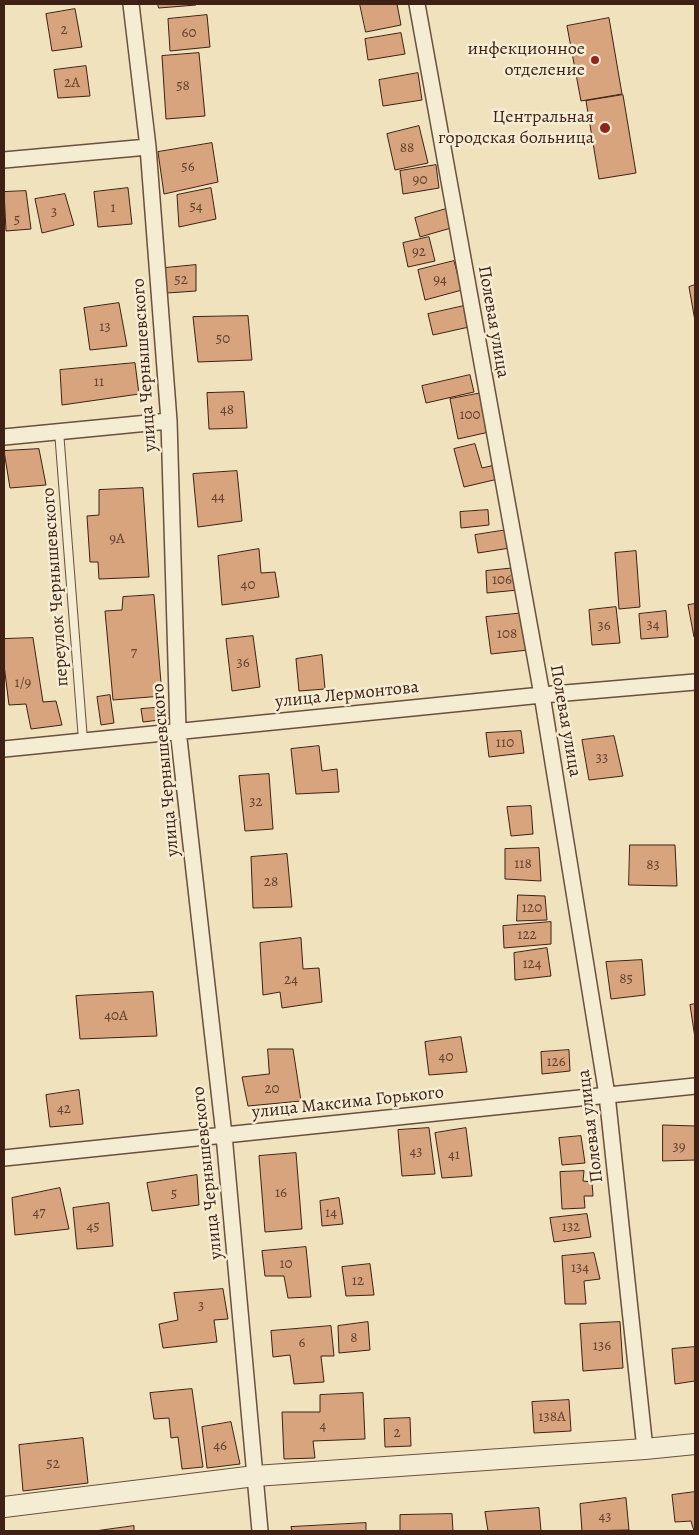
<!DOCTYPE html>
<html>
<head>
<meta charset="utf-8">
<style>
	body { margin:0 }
	#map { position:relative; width:699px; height:1535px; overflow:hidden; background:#efe2bd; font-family:Alegreya,serif }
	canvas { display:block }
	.frame { position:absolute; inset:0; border:5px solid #3e2014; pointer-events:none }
</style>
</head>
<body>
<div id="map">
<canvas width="699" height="1535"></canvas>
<div class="frame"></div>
</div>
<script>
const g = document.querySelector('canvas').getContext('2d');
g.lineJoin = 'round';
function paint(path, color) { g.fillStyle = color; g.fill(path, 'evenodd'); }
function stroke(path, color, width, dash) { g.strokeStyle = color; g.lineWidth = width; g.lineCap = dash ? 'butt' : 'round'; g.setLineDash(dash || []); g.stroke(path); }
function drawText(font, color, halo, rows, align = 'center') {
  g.font = font + ' Alegreya,serif'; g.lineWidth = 5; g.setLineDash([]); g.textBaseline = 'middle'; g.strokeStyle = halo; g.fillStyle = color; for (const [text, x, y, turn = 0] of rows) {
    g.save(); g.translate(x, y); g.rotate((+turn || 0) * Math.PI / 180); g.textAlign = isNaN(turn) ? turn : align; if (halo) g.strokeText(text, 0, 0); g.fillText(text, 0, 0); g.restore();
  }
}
const building = new Path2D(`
	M 158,4 L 196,4 L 196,5 L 159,8 Z
	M 360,4 L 397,4 L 401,25 L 366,32 Z
	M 75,9 L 82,47 L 52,51 L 46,14 Z
	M 207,15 L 210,47 L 170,51 L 168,19 Z
	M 609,18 L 622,94 L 581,101 L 567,26 Z
	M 401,33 L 405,54 L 368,60 L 365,39 Z
	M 199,53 L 205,116 L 166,119 L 162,56 Z
	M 86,66 L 90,96 L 58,98 L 54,70 Z
	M 418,73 L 422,100 L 383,106 L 379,80 Z
	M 623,95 L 636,173 L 599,179 L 586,101 Z
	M 419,126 L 428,163 L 395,170 L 387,134 Z
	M 212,143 L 218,182 L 164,194 L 158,152 Z
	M 436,165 L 439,188 L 403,194 L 400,171 Z
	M 128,188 L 132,224 L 98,227 L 94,192 Z
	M 211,188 L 216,219 L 179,227 L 177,195 Z
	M 26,191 L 31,229 L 6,231 L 4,192 Z
	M 65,194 L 74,225 L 42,233 L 35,199 Z
	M 446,209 L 451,228 L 420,237 L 415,218 Z
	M 429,237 L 435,261 L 408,267 L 403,243 Z
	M 454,261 L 462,290 L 425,300 L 418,270 Z
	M 196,265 L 196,291 L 167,293 L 165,268 Z
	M 695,285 L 695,321 L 689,287 Z
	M 119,303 L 127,346 L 90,350 L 84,308 Z
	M 464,306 L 469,327 L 433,335 L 428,314 Z
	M 248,316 L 252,360 L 198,362 L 193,317 Z
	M 135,363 L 139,394 L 62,405 L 60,370 Z
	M 470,375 L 474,392 L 426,403 L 422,386 Z
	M 244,392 L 247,428 L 209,429 L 207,393 Z
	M 482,393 L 489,432 L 458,439 L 450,399 Z
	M 475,444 L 482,468 L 495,465 L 498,479 L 464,487 L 454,449 Z
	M 39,449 L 46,485 L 10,488 L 4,451 Z
	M 237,471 L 242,521 L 198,527 L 193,474 Z
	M 143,488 L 149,577 L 99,579 L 98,562 L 90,562 L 87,516 L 99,515 L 99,490 Z
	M 488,510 L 489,525 L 461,528 L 460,512 Z
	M 507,530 L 510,548 L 478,553 L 475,535 Z
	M 259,549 L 261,573 L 275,572 L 279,597 L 222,605 L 218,556 Z
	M 636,551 L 640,607 L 619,609 L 615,553 Z
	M 516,568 L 518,590 L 487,593 L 486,571 Z
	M 154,595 L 162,696 L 113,700 L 105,611 L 122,610 L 123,597 Z
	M 695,604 L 695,636 L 694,637 L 688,605 Z
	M 616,607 L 620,643 L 592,645 L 589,610 Z
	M 666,611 L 668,637 L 641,639 L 639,614 Z
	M 524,613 L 528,650 L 491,654 L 486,617 Z
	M 253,636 L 260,687 L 232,691 L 226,639 Z
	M 33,638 L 43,702 L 56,701 L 62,725 L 31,729 L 26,704 L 9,705 L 4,665 L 4,639 Z
	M 322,655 L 325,689 L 299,691 L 296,659 Z
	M 110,695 L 114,723 L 101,725 L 97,697 Z
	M 166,707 L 168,719 L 143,722 L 141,709 Z
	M 521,731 L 524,753 L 489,757 L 486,733 Z
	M 614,736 L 623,776 L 589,780 L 582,740 Z
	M 319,746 L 322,771 L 337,769 L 339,792 L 296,794 L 291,749 Z
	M 269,774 L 273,829 L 245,831 L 239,776 Z
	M 531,806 L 533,834 L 511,836 L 507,807 Z
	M 630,845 L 675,845 L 677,886 L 629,885 Z
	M 539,848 L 541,881 L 505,879 L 505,849 Z
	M 287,854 L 292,907 L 253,908 L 251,857 Z
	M 518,895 L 545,896 L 547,920 L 517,921 Z
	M 551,922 L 551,944 L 504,948 L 503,926 Z
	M 301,938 L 303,969 L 319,968 L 322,1002 L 282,1008 L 280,992 L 263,995 L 260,943 Z
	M 547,948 L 551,976 L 515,980 L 514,953 Z
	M 642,960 L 645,995 L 611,999 L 606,962 Z
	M 153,992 L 157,1036 L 80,1039 L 76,996 Z
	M 695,1004 L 695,1038 L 690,1005 Z
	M 461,1037 L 467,1072 L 429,1075 L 425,1042 Z
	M 268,1049 L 293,1049 L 301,1101 L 248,1106 L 242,1077 L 269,1074 Z
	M 569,1050 L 570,1071 L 542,1074 L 541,1052 Z
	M 79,1090 L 83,1124 L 50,1127 L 46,1095 Z
	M 663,1125 L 695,1126 L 695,1160 L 663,1161 Z
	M 429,1128 L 435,1174 L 402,1176 L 398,1130 Z
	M 466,1128 L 472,1176 L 442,1178 L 435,1133 Z
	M 581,1136 L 585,1163 L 562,1165 L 559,1138 Z
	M 296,1153 L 302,1229 L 265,1232 L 259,1156 Z
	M 584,1171 L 583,1181 L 592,1182 L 593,1196 L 584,1196 L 585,1208 L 562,1209 L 560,1172 Z
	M 197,1175 L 199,1205 L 152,1211 L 147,1183 Z
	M 60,1188 L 69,1229 L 15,1235 L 12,1198 Z
	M 339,1198 L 343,1224 L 322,1226 L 320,1201 Z
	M 109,1203 L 113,1246 L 77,1249 L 73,1208 Z
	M 587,1214 L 591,1237 L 554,1242 L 550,1218 Z
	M 306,1247 L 311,1297 L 288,1298 L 284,1276 L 265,1276 L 262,1251 Z
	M 594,1253 L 600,1279 L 584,1281 L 586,1304 L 565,1304 L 562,1256 Z
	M 370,1264 L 374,1295 L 346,1296 L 342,1267 Z
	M 223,1289 L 228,1319 L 214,1320 L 217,1342 L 163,1348 L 159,1324 L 178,1320 L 174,1293 Z
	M 368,1322 L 370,1350 L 339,1353 L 338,1326 Z
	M 620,1322 L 623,1368 L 583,1371 L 580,1324 Z
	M 331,1326 L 334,1356 L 321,1356 L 324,1382 L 294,1384 L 290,1355 L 273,1357 L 271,1331 Z
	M 695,1347 L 695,1381 L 675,1384 L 672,1349 Z
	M 192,1389 L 203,1467 L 182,1469 L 178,1437 L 171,1438 L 169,1418 L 154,1419 L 150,1393 Z
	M 363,1393 L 365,1439 L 313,1441 L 315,1458 L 284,1459 L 282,1412 L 320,1412 L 320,1395 Z
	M 569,1400 L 571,1431 L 534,1433 L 532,1402 Z
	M 410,1418 L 411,1446 L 385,1447 L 384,1419 Z
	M 231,1422 L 240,1464 L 207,1468 L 202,1427 Z
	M 83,1438 L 88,1483 L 23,1491 L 19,1445 Z
	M 695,1492 L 695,1531 L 694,1531 L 691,1521 L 675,1522 L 672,1495 Z
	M 626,1498 L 629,1530 L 582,1531 L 580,1504 Z
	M 539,1508 L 541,1531 L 488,1531 L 485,1512 Z
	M 452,1514 L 453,1531 L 400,1531 L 400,1515 Z
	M 366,1523 L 366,1531 L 292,1531 L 291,1527 Z
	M 134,1526 L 134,1531 L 95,1531 Z`);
paint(building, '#d7a47d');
stroke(building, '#3e2014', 1);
const service = new Path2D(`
	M 59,431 L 83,740`);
const minor = new Path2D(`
	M 131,4 L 148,147 L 169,421 L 178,730 L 224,1135 L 260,1531
	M 417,4 L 542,695 L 607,1095 L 645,1449
	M 4,160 L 148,147
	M 4,437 L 169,421
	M 4,749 L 542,695 L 695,682
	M 4,1158 L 695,1086`);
const tertiary = new Path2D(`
	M 4,1507 L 255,1476 L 645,1449 L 695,1444`);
stroke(service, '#6a503e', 10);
stroke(minor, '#6a503e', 18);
stroke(tertiary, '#6a503e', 22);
stroke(service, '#f5ecd4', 8);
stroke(minor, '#f5ecd4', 15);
stroke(tertiary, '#f5ecd4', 20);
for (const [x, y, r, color] of [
	[595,60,5,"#8f2418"],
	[605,128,6,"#8f2418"]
]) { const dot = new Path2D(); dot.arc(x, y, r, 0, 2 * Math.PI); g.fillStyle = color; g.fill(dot); stroke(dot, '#f5ecd4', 2); }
drawText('15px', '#64412e', null, [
	["2",64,30],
	["60",189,33],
	["2А",72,83],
	["58",183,86],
	["88",407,148],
	["56",188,167],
	["90",420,180],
	["54",196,207],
	["1",113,208],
	["3",54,212],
	["5",17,220],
	["92",419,252],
	["52",181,280],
	["94",440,280],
	["13",105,327],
	["50",223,339],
	["11",99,382],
	["48",227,410],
	["100",470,415],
	["44",218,497],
	["9А",117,539],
	["106",502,580],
	["40",248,585],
	["34",653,625],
	["36",604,626],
	["108",507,634],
	["7",134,653],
	["36",243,663],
	["1/9",23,683],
	["110",505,743],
	["33",602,758],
	["32",256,802],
	["118",523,864],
	["83",653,865],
	["28",271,882],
	["120",532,908],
	["122",527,935],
	["124",532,964],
	["85",626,979],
	["24",291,980],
	["40А",116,1016],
	["40",446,1057],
	["126",556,1062],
	["20",272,1089],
	["42",64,1109],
	["39",679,1147],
	["43",416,1152],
	["41",454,1155],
	["16",281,1193],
	["5",174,1194],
	["47",39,1213],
	["14",331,1213],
	["45",93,1227],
	["132",571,1227],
	["10",286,1264],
	["134",580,1268],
	["12",358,1281],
	["3",201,1306],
	["8",354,1338],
	["6",302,1343],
	["136",602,1346],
	["138А",552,1417],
	["4",323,1426],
	["2",397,1433],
	["46",220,1446],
	["52",53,1464],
	["43",605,1517]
]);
drawText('18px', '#3e2014', '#f5ecd4', [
	["инфекционное",585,50],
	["отделение",585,71],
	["Центральная",594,118],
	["городская больница",594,139]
], 'right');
drawText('18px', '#3e2014', '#f5ecd4', [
	["Полевая улица",493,322,80],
	["улица Чернышевского",145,365,-94],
	["переулок Чернышевского",56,587,-94],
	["улица Лермонтова",347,695,-6],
	["Полевая улица",565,721,80],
	["улица Чернышевского",166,770,-95],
	["улица Максима Горького",348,1103,-6],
	["Полевая улица",591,1126,-97],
	["улица Чернышевского",208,1173,-96]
]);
</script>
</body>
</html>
